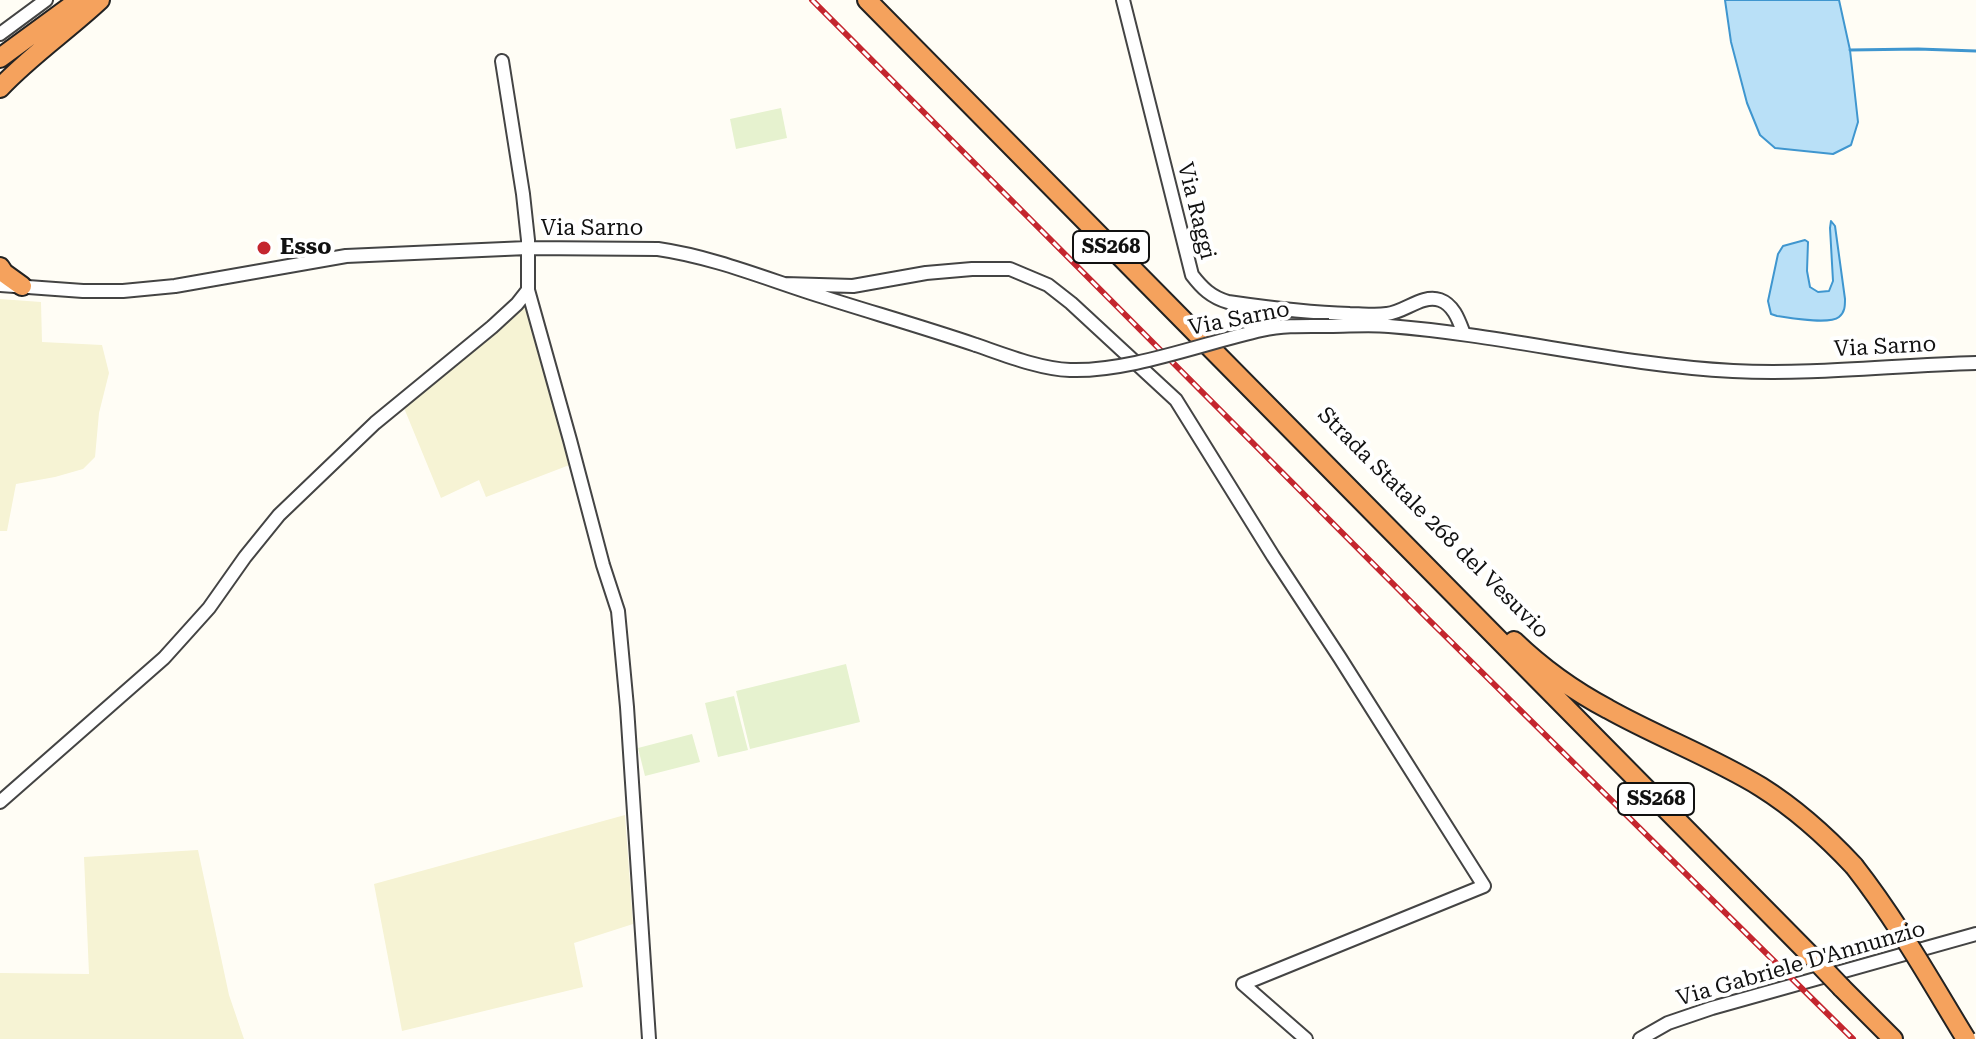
<!DOCTYPE html>
<html>
<head>
<meta charset="utf-8">
<style>
	body { margin:0 }
	canvas { display:block; background:#fffdf5 }
</style>
</head>
<body>
<canvas width="1976" height="1039"></canvas>
<script>
const g = document.querySelector('canvas').getContext('2d');
g.lineJoin = 'round';
function paint(path, color) { g.fillStyle = color; g.fill(path, 'evenodd'); }
function stroke(path, color, width, dash) { g.strokeStyle = color; g.lineWidth = width; g.lineCap = dash ? 'butt' : 'round'; g.setLineDash(dash || []); g.stroke(path); }
function drawText(font, color, halo, rows, align = 'center') {
  g.font = font + ' "Roboto Serif",serif'; g.lineWidth = 8; g.setLineDash([]); g.textBaseline = 'middle'; g.strokeStyle = halo; g.fillStyle = color; for (const [text, x, y, turn = 0] of rows) {
    g.save(); g.translate(x, y); g.rotate((+turn || 0) * Math.PI / 180); g.textAlign = isNaN(turn) ? turn : align; if (halo) g.strokeText(text, 0, 0); g.fillText(text, 0, 0); g.restore();
  }
}
paint(new Path2D(`
	M 0,299 L 41,302 L 42,342 L 102,345 L 109,373 L 99,413 L 95,457 L 83,469 L 55,477 L 16,484 L 7,531 L 0,531 Z
	M 524,306 L 535,327 L 572,464 L 486,497 L 479,480 L 441,498 L 404,408 Z
	M 625,815 L 633,924 L 574,943 L 583,987 L 402,1031 L 374,884 Z
	M 198,850 L 229,995 L 244,1039 L 0,1039 L 0,973 L 89,974 L 84,857 Z`), '#f6f3d4');
paint(new Path2D(`
	M 781,108 L 787,138 L 736,149 L 730,119 Z
	M 846,664 L 860,722 L 750,749 L 736,691 Z
	M 734,696 L 748,750 L 718,757 L 705,703 Z
	M 692,734 L 700,762 L 645,776 L 638,748 Z`), '#e6f2cf');
const water = new Path2D(`
	M 1725,0 L 1839,0 L 1850,50 L 1858,122 L 1851,145 L 1833,154 L 1775,148 L 1760,135 L 1747,103 L 1731,42 Z
	M 1831,221 L 1835,226 L 1845,299 C 1845,306 1845,312 1839,317 C 1829,325 1791,318 1777,316 L 1771,314 L 1768,301 L 1778,254 L 1783,246 L 1805,240 L 1808,242 L 1807,271 L 1810,287 L 1818,292 L 1829,291 L 1833,281 L 1830,228 Z`);
paint(water, '#b9e0f7');
stroke(water, '#3f96cf', 2);
stroke(new Path2D(`
	M 1850,50 L 1918,49 L 1976,51`), '#3f96cf', 3);
const minor = new Path2D(`
	M 1123,0 L 1192,275 C 1202,288 1211,297 1228,302 C 1269,308 1309,313 1350,314 C 1362,314 1375,316 1387,314 C 1405,312 1422,294 1440,300 C 1454,305 1459,321 1464,334
	M 0,34 L 46,0
	M 502,61 L 523,194 L 528,240 L 528,290 L 570,440 L 603,565 L 618,611 L 627,707 L 649,1039
	M 785,284 L 853,286 L 926,273 L 972,269 L 1010,269 L 1048,285 L 1071,303 L 1176,400 L 1273,556 L 1340,658 L 1484,886 L 1243,984 L 1306,1039
	M 0,285 L 83,291 L 123,291 L 175,286 L 346,256 L 527,248 L 658,249 C 713,257 764,278 817,295 C 870,312 923,327 976,345
	M 1329,326 C 1349,326 1369,324 1389,326 C 1504,335 1619,365 1733,371 C 1814,375 1895,365 1976,363
	M 0,802 L 164,658 L 209,608 L 245,557 L 279,515 L 375,423 L 492,327 L 517,304 L 528,290
	M 1640,1039 L 1668,1023 L 1712,1008 L 1976,934`);
const highway = new Path2D(`
	M 867,0 L 1821,966
	M 0,58 L 79,0
	M 0,88 C 30,56 68,30 100,0
	M 0,267 L 4,273 L 22,286
	M 1514,641 C 1542,668 1574,691 1608,709 C 1658,737 1712,757 1761,787 C 1796,809 1826,836 1854,866
	M 1842,988 L 1893,1039`);
stroke(minor, '#444', 16);
stroke(highway, '#222', 22);
stroke(minor, '#fff', 12);
stroke(highway, '#f5a25d', 18);
const rail = new Path2D(`
	M 812,0 L 1428,619 L 1853,1039`);
stroke(rail, '#c4262e', 6);
stroke(rail, '#fff', 3, [9]);
const minorBridge = new Path2D(`
	M 976,345 C 1005,355 1040,369 1070,370 C 1130,372 1203,343 1262,330 C 1284,325 1306,326 1329,326`);
const highwayBridge = new Path2D(`
	M 1854,866 C 1897,921 1930,980 1966,1039
	M 1821,966 L 1842,988`);
stroke(minorBridge, '#444', 16, []);
stroke(highwayBridge, '#222', 22, []);
stroke(minorBridge, '#fff', 12);
stroke(highwayBridge, '#f5a25d', 18);
for (const [x, y, r, color] of [
	[264,248,8,"#c4262e"]
]) { const dot = new Path2D(); dot.arc(x, y, r, 0, 2 * Math.PI); g.fillStyle = color; g.fill(dot); stroke(dot, '#fff', 3); }
for (const [x, y, w] of [
	[1111,247,76],
	[1656,799,76]
]) { const box = new Path2D(); box.roundRect(x - w / 2, y - 16, w, 32, 6); g.fillStyle = '#fff'; g.fill(box); stroke(box, '#111', 2); }
drawText('bold 20px', '#111', null, [
	["SS268",1111,247],
	["SS268",1656,799]
]);
drawText('22px', '#111', '#fff', [
	["Via Raggi",1196,211,76],
	["Via Sarno",592,229],
	["Via Sarno",1239,319,-11],
	["Via Sarno",1885,347,-3],
	["Strada Statale 268 del Vesuvio",1433,523,45],
	["Via Gabriele D'Annunzio",1801,964,-16]
]);
drawText('bold 22px', '#111', '#fff', [
	["Esso",280,248]
], 'left');
</script>
</body>
</html>
